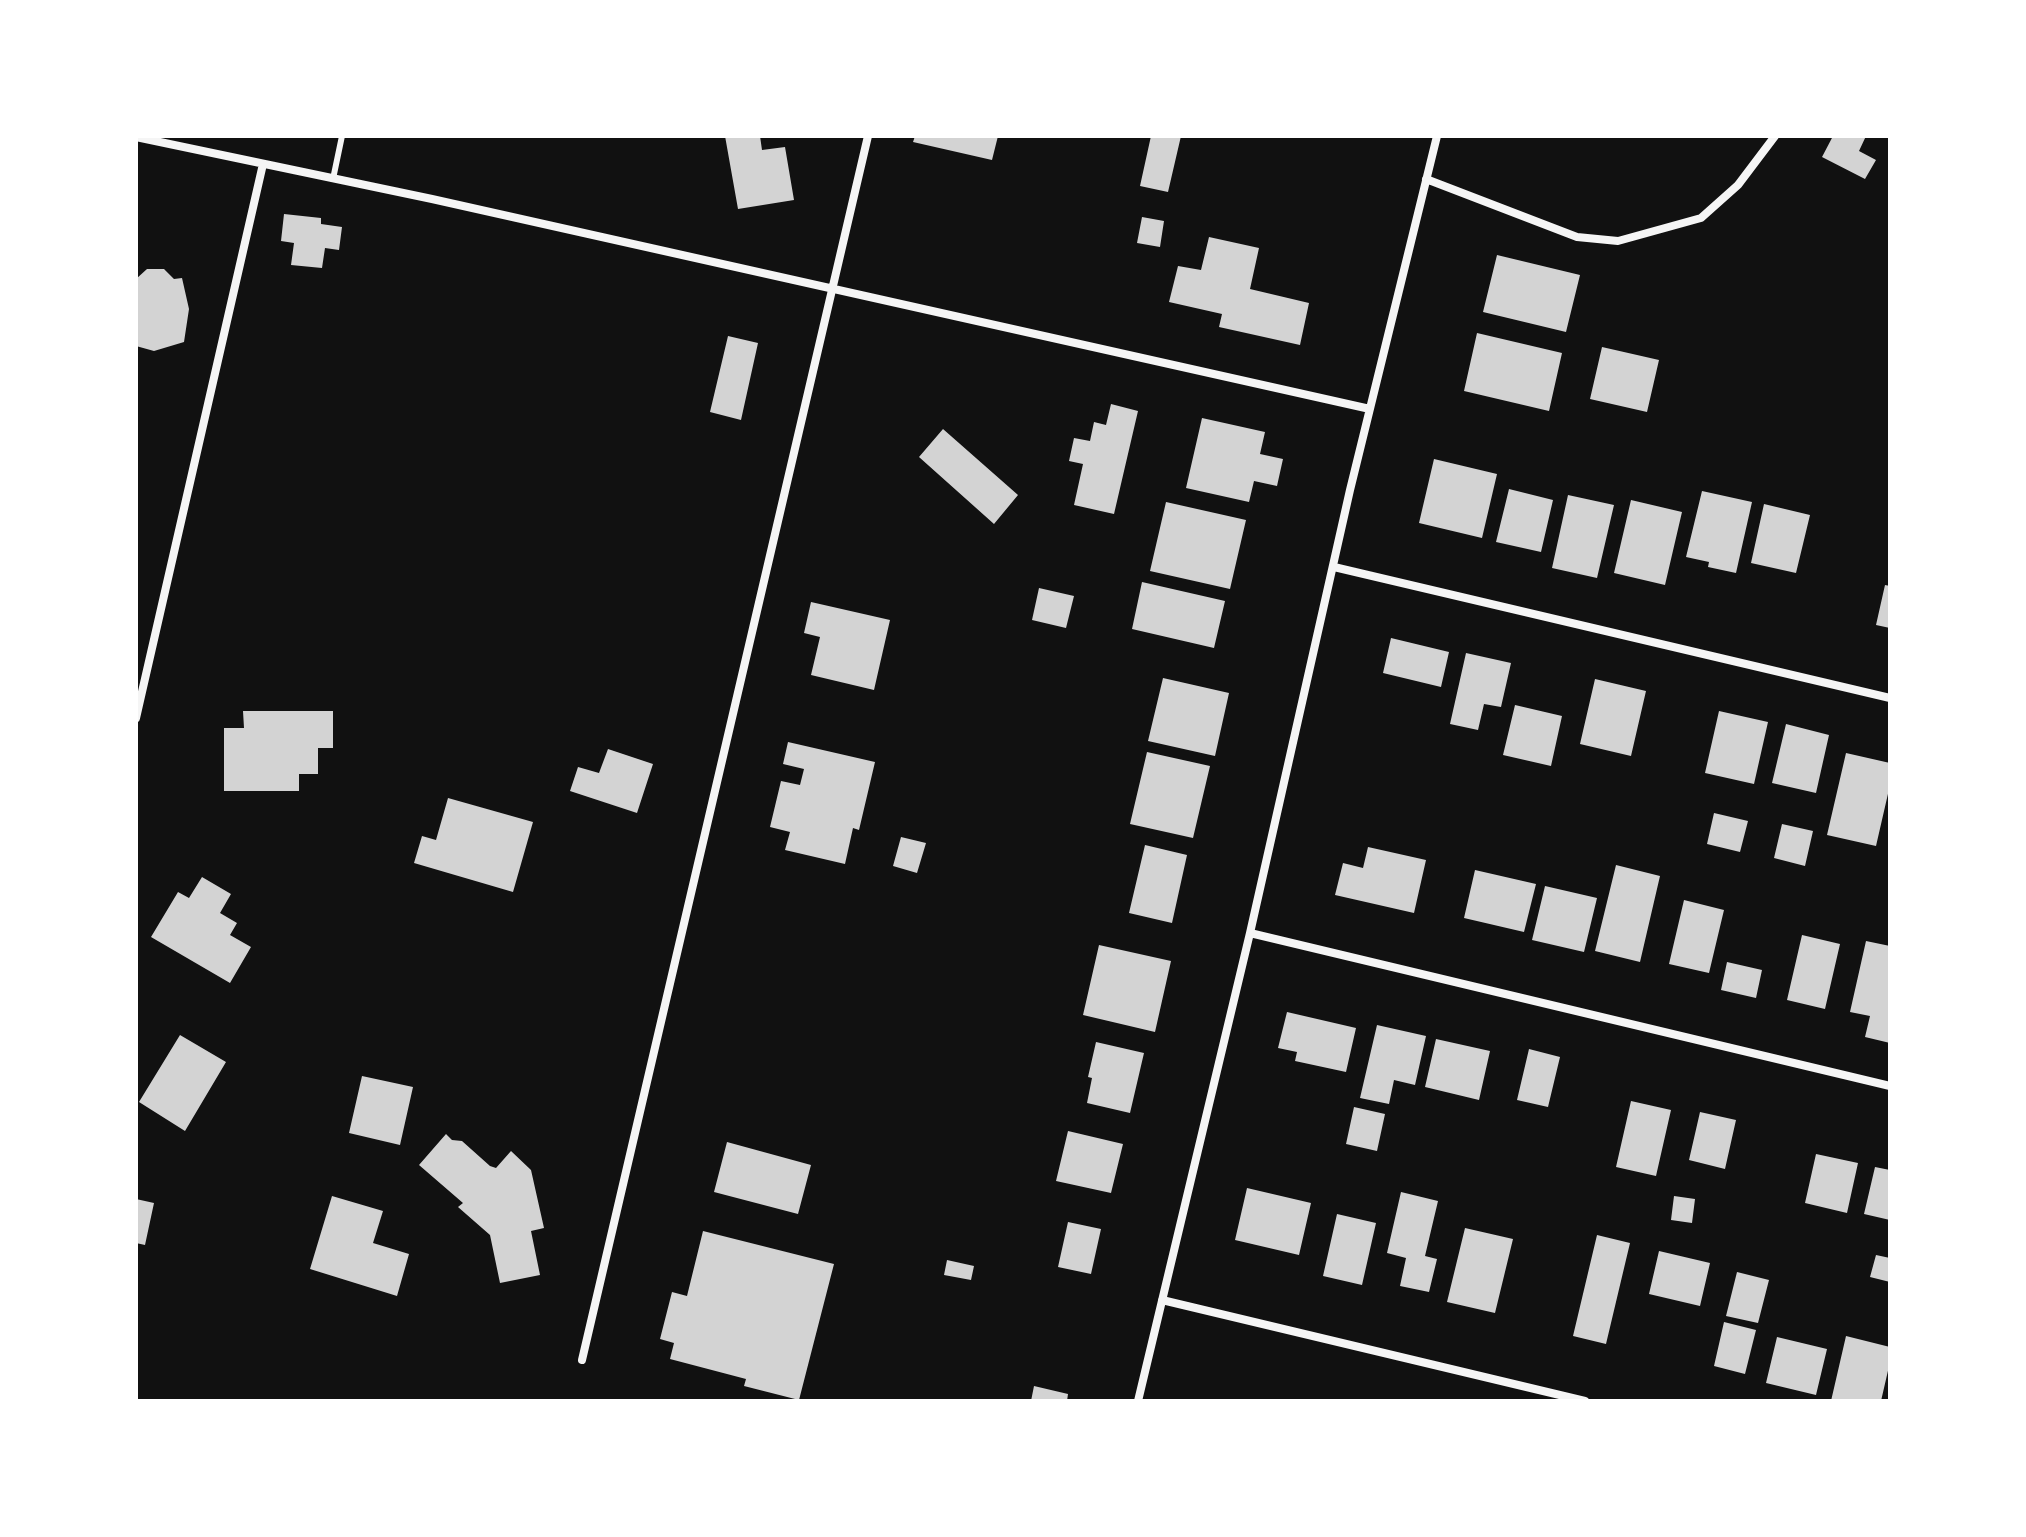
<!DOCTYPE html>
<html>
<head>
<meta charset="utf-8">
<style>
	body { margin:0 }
	#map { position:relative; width:2026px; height:1537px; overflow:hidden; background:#111; font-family:Overpass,sans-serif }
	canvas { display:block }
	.frame { position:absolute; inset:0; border:138px solid #fff; pointer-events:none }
</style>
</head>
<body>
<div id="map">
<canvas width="2026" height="1537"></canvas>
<div class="frame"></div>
</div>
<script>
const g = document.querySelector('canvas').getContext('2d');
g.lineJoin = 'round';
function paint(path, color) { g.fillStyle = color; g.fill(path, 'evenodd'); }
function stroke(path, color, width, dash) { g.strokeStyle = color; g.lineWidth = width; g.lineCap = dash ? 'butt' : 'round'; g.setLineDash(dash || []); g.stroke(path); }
paint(new Path2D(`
	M 725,136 L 760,136 L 762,150 L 785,147 L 794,200 L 738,209 Z
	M 915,136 L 998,136 L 992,160 L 913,142 Z
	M 1151,136 L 1181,136 L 1168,192 L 1140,186 Z
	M 1833,136 L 1866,136 L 1859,151 L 1876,160 L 1865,179 L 1822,157 Z
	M 284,214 L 321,218 L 321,224 L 342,227 L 339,250 L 325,248 L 322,268 L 291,265 L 294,243 L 281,241 Z
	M 1142,217 L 1164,221 L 1160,247 L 1137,243 Z
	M 1209,237 L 1259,248 L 1250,289 L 1309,303 L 1300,345 L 1219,327 L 1222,314 L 1169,302 L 1178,266 L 1201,270 Z
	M 1497,255 L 1580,275 L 1566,332 L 1483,312 Z
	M 147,269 L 164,269 L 174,279 L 182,278 L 189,309 L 184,342 L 154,351 L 136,346 L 136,279 Z
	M 1477,333 L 1562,353 L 1549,411 L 1464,391 Z
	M 728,336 L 758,343 L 741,420 L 710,412 Z
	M 1602,347 L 1659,360 L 1647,412 L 1590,399 Z
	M 1111,404 L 1138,411 L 1114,514 L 1074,505 L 1083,464 L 1069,461 L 1074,438 L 1090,441 L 1094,422 L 1106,425 Z
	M 1202,418 L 1265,432 L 1260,454 L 1283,459 L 1277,486 L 1254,481 L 1249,502 L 1186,488 Z
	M 943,429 L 1018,495 L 994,524 L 919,457 Z
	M 1434,459 L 1497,474 L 1482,538 L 1419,523 Z
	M 1509,489 L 1553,500 L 1541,552 L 1496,542 Z
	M 1702,491 L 1752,502 L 1736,573 L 1708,567 L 1709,562 L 1686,557 Z
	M 1568,495 L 1614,505 L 1597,578 L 1552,568 Z
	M 1631,500 L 1682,512 L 1665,585 L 1614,573 Z
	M 1166,502 L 1246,520 L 1230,589 L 1150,571 Z
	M 1764,504 L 1810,515 L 1796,573 L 1751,563 Z
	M 1142,582 L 1225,601 L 1214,648 L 1132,629 Z
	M 1885,585 L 1890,586 L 1890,628 L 1876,625 Z
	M 1039,588 L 1074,596 L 1066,628 L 1032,620 Z
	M 811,602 L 890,620 L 874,690 L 811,675 L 820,637 L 804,633 Z
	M 1391,638 L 1449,652 L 1441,687 L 1383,673 Z
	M 1466,653 L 1511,663 L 1501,707 L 1484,704 L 1478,730 L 1450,724 Z
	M 1163,678 L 1229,693 L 1215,756 L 1148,741 Z
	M 1595,679 L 1646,691 L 1631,756 L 1580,744 Z
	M 1515,705 L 1562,716 L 1551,766 L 1503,755 Z
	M 243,711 L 333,711 L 333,748 L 318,748 L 318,774 L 299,774 L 299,791 L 224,791 L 224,728 L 244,728 Z
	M 1719,711 L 1768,722 L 1754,784 L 1705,773 Z
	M 1786,724 L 1829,735 L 1816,793 L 1772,783 Z
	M 788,742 L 875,762 L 859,830 L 853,828 L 845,864 L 785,850 L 790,832 L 770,827 L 781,781 L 800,785 L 804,769 L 783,764 Z
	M 608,749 L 653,764 L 637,813 L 570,791 L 578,767 L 599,773 Z
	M 1147,752 L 1210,766 L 1193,838 L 1130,824 Z
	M 1846,753 L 1890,763 L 1890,785 L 1876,846 L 1827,835 Z
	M 448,798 L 533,822 L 513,892 L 414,863 L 422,836 L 436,840 Z
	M 1714,813 L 1748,821 L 1740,852 L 1707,844 Z
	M 1782,824 L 1813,831 L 1805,866 L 1774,858 Z
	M 901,837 L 926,843 L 917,873 L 893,866 Z
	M 1145,845 L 1187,855 L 1172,923 L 1129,913 Z
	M 1368,847 L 1426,860 L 1414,913 L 1335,895 L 1343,863 L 1363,868 Z
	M 1616,865 L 1660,876 L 1640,962 L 1595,951 Z
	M 1475,870 L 1536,884 L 1524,932 L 1464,918 Z
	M 202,877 L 231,894 L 220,913 L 237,923 L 230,935 L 251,947 L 230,983 L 151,937 L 178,892 L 189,898 Z
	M 1545,886 L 1597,898 L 1584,952 L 1532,940 Z
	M 1684,900 L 1724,910 L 1709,973 L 1669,964 Z
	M 1802,935 L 1840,944 L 1825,1009 L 1787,1000 Z
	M 1866,941 L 1890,946 L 1890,1043 L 1865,1037 L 1870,1016 L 1850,1012 Z
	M 1099,945 L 1171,961 L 1155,1032 L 1083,1015 Z
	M 1727,962 L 1762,970 L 1756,998 L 1721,990 Z
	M 1287,1012 L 1356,1028 L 1346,1072 L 1295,1061 L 1297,1052 L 1278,1048 Z
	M 1377,1025 L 1426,1036 L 1415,1085 L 1394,1080 L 1389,1104 L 1360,1098 Z
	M 180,1035 L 226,1062 L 185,1131 L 139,1102 Z
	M 1436,1039 L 1490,1051 L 1479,1100 L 1425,1087 Z
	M 1096,1042 L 1144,1053 L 1130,1113 L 1087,1103 L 1092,1078 L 1088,1077 Z
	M 1529,1049 L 1560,1057 L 1548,1107 L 1517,1100 Z
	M 362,1076 L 413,1087 L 400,1145 L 349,1133 Z
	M 1631,1101 L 1671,1110 L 1656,1176 L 1616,1167 Z
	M 1354,1107 L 1385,1114 L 1377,1151 L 1346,1144 Z
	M 1700,1112 L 1736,1120 L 1725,1169 L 1689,1160 Z
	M 1068,1131 L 1123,1144 L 1111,1193 L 1056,1181 Z
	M 446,1134 L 452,1140 L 462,1141 L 490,1166 L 496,1168 L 511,1151 L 531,1170 L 544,1228 L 531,1231 L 540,1275 L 500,1283 L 490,1235 L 458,1207 L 463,1203 L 419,1165 Z
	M 727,1142 L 811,1165 L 798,1214 L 714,1192 Z
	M 1816,1154 L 1858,1163 L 1847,1213 L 1805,1203 Z
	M 1875,1167 L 1890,1170 L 1890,1220 L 1864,1214 Z
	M 1247,1188 L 1311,1203 L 1299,1255 L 1235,1240 Z
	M 1401,1192 L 1438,1201 L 1425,1256 L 1437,1259 L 1429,1292 L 1400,1286 L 1406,1258 L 1387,1253 Z
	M 332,1196 L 383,1211 L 373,1243 L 409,1254 L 397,1296 L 310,1269 Z
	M 1674,1196 L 1695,1199 L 1692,1223 L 1671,1220 Z
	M 136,1199 L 154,1203 L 145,1245 L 136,1243 Z
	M 1337,1214 L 1376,1223 L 1362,1285 L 1323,1276 Z
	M 1068,1222 L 1101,1229 L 1091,1274 L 1058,1267 Z
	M 1465,1228 L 1513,1239 L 1495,1313 L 1447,1302 Z
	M 703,1231 L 834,1264 L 799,1400 L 744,1386 L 746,1379 L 670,1359 L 674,1343 L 660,1339 L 672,1292 L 687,1296 Z
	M 1597,1235 L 1630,1243 L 1606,1344 L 1573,1336 Z
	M 1659,1251 L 1710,1263 L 1700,1306 L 1649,1294 Z
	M 1876,1255 L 1890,1258 L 1890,1282 L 1870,1277 Z
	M 947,1260 L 974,1266 L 971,1280 L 944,1275 Z
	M 1737,1272 L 1769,1280 L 1758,1323 L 1726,1316 Z
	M 1724,1322 L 1756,1330 L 1745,1374 L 1714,1366 Z
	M 1846,1336 L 1890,1347 L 1890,1362 L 1881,1401 L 1831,1401 Z
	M 1777,1337 L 1827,1349 L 1816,1395 L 1766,1383 Z
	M 1034,1386 L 1068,1394 L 1067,1401 L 1031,1401 Z`), '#d3d3d3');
stroke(new Path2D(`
	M 333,179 L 342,136`), '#f5f5f5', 6);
stroke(new Path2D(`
	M 136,137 L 432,199 L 1370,409
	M 1426,179 L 1577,237 L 1618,241 L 1701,218 L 1738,185 L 1775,136
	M 1334,567 L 1890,698
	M 136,718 L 263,164
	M 1250,933 L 1890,1086
	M 1162,1300 L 1585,1401
	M 582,1360 L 868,136
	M 1138,1401 L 1250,933 L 1350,490 L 1437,136`), '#f5f5f5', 8);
</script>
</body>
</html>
